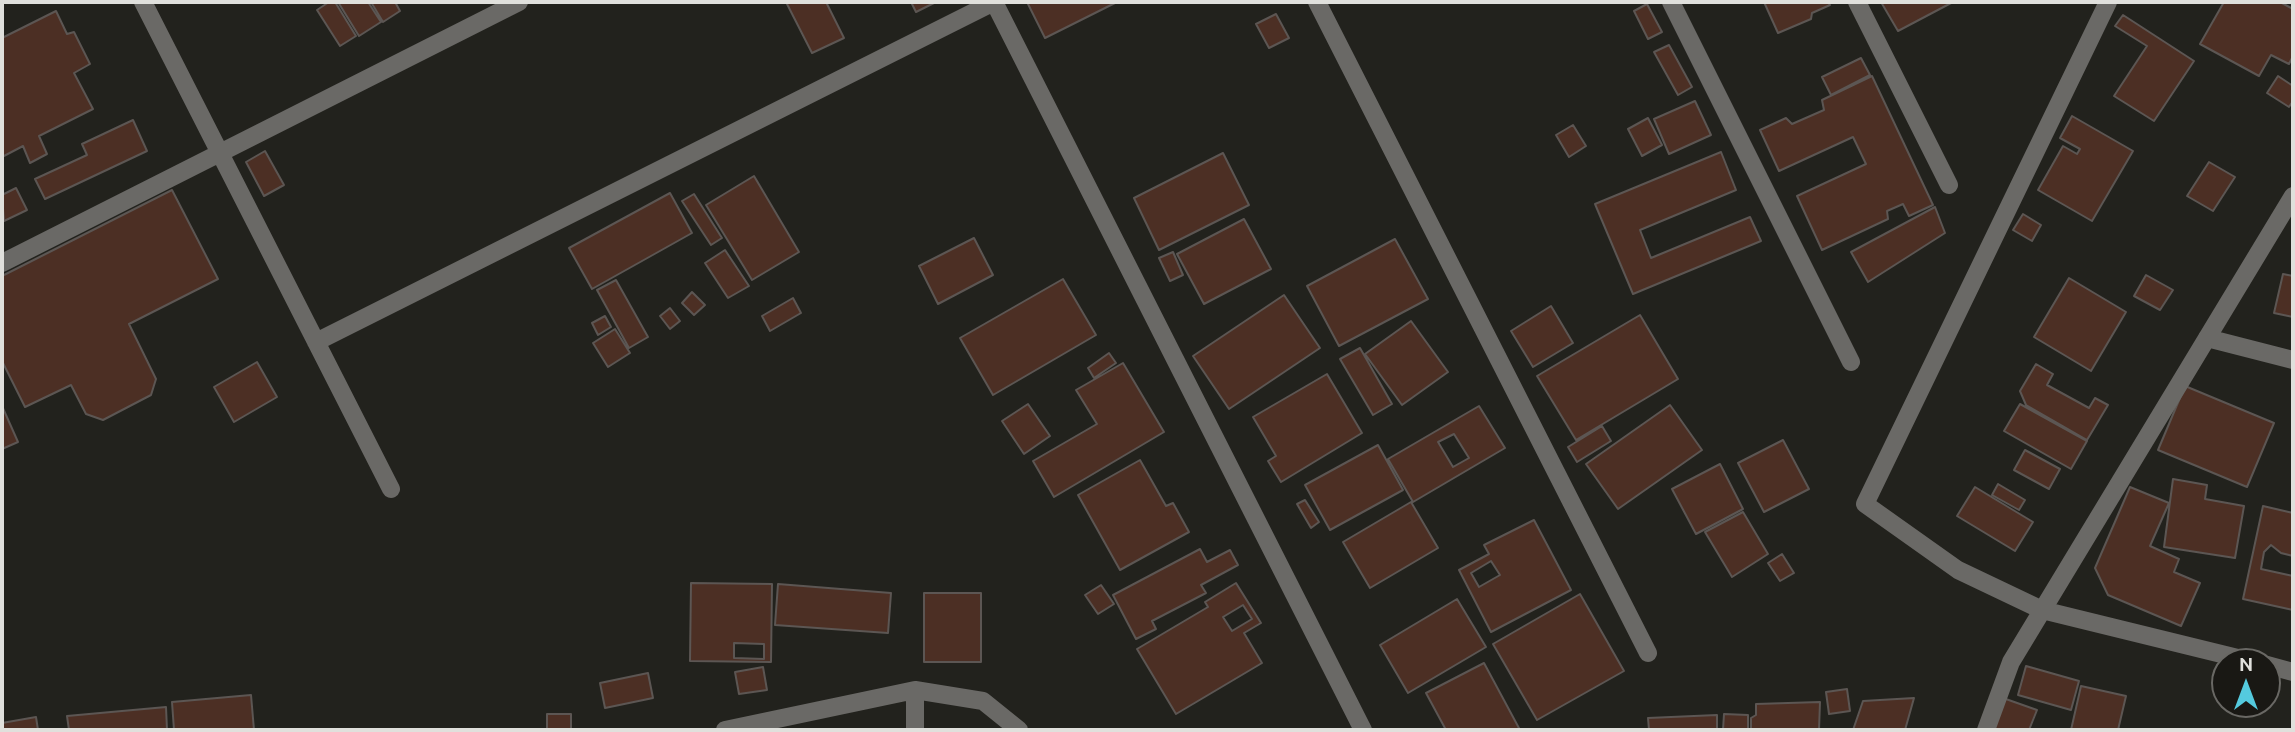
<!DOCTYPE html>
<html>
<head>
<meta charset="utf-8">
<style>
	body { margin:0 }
	#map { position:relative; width:2295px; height:732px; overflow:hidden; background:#22221d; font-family:Ubuntu,sans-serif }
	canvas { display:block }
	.frame { position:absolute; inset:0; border:4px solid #e0e0dc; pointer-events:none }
	.north { position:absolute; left:2211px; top:648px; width:70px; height:70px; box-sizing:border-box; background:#191814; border:2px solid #696864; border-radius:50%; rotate:0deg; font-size:19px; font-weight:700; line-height:28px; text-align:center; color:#e0e0dc }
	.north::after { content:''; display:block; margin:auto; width:24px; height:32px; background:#54cade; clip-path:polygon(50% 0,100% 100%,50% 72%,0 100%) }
</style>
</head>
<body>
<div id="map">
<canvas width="2295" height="732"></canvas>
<div class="frame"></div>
<div class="north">N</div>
</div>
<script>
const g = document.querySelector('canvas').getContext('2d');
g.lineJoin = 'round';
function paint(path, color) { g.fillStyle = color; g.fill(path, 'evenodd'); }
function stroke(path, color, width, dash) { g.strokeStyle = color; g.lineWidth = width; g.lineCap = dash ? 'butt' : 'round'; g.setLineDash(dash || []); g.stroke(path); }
const building = new Path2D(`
	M 329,2 L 335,2 L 356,36 L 340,46 L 317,10 Z
	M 338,2 L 368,2 L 381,22 L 359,36 Z
	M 371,2 L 395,2 L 400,11 L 383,22 Z
	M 786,2 L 826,2 L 844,38 L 812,53 Z
	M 911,2 L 934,2 L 934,3 L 916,12 Z
	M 1027,2 L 1117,2 L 1045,38 Z
	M 1764,2 L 1828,2 L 1830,5 L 1812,13 L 1811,19 L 1778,33 Z
	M 1881,2 L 1953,2 L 1898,31 Z
	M 2224,2 L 2280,2 L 2293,9 L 2293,56 L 2289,64 L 2271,55 L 2259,76 L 2200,44 Z
	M 1647,4 L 1662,32 L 1648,39 L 1634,11 Z
	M 56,11 L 67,34 L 74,32 L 90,64 L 74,73 L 93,109 L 39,136 L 47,154 L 30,163 L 23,146 L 2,157 L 2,38 Z
	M 1276,14 L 1289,38 L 1269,48 L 1256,24 Z
	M 2123,15 L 2194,61 L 2154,121 L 2114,96 L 2147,46 L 2115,26 Z
	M 1669,45 L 1692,87 L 1678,95 L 1654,52 Z
	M 1861,58 L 1870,75 L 1831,95 L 1822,77 Z
	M 1872,76 L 1933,205 L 1909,216 L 1903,204 L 1887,211 L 1888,219 L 1822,250 L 1797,196 L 1866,164 L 1853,137 L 1779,171 L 1760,130 L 1786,118 L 1792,124 L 1824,110 L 1822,100 Z
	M 2278,76 L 2293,86 L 2293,101 L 2289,107 L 2267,93 Z
	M 1695,101 L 1711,135 L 1669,154 L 1654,119 Z
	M 2072,116 L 2133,151 L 2092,221 L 2038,190 L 2063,146 L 2077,154 L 2080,149 L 2060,138 Z
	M 1648,118 L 1662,145 L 1642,156 L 1628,129 Z
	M 133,120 L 147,151 L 45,199 L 35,179 L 87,155 L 82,144 Z
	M 1573,125 L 1586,146 L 1569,157 L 1556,135 Z
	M 265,151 L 284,185 L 264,196 L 246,162 Z
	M 1721,152 L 1736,190 L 1640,230 L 1651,258 L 1750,217 L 1761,241 L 1633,294 L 1595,204 Z
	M 1223,153 L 1249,205 L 1159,250 L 1134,198 Z
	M 2209,162 L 2235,177 L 2213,211 L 2187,196 Z
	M 754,176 L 799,252 L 752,280 L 706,205 Z
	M 16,188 L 27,210 L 4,221 L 2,195 Z
	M 172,190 L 218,279 L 129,324 L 156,379 L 151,395 L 103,420 L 86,414 L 71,385 L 25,407 L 2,361 L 2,276 Z
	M 670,193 L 692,233 L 592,289 L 569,248 Z
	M 694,194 L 722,238 L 711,245 L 682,201 Z
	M 1935,207 L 1945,233 L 1868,282 L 1851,252 Z
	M 2023,214 L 2041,225 L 2032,241 L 2013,230 Z
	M 1244,219 L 1271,269 L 1204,304 L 1177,254 Z
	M 974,238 L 993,275 L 938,304 L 919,266 Z
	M 1395,239 L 1428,299 L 1339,346 L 1307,286 Z
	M 725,250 L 749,286 L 728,298 L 705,263 Z
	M 1173,252 L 1183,275 L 1170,281 L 1159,258 Z
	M 2283,274 L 2293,276 L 2293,317 L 2274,313 Z
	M 2146,275 L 2173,290 L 2160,310 L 2134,296 Z
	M 2069,278 L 2126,312 L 2091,371 L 2034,337 Z
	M 1063,279 L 1096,335 L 993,395 L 960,338 Z
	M 616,280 L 648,337 L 629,348 L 597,290 Z
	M 692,292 L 705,305 L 694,315 L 682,303 Z
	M 1284,295 L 1320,348 L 1229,409 L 1193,356 Z
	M 793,298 L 801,313 L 770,331 L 762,316 Z
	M 1551,306 L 1573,343 L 1533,367 L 1511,331 Z
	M 670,308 L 680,321 L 670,329 L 660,316 Z
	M 1640,315 L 1678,379 L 1576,440 L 1537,376 Z
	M 605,316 L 611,327 L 598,335 L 592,323 Z
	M 1411,321 L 1448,372 L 1402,405 L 1365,354 Z
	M 615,329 L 630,353 L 608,367 L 593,343 Z
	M 1360,348 L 1392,404 L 1373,415 L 1340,359 Z
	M 1109,353 L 1116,363 L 1094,378 L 1088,368 Z
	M 257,362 L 277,397 L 234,422 L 214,387 Z
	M 1123,363 L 1164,432 L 1054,497 L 1033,461 L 1097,424 L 1076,390 Z
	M 2036,364 L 2053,374 L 2047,385 L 2089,408 L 2095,398 L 2108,405 L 2087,440 L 2026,405 L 2020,391 Z
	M 1327,374 L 1362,433 L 1281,482 L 1268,461 L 1276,456 L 1253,417 Z
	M 2185,386 L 2274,423 L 2247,487 L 2158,450 Z
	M 1028,404 L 1050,436 L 1024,454 L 1002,421 Z
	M 2020,404 L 2087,441 L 2071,469 L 2004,431 Z
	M 1670,405 L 1702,450 L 1618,509 L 1586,464 Z
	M 2,406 L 18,442 L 2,449 Z
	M 1479,406 L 1505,448 L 1413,502 L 1388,459 ZM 1454,434 L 1469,458 L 1453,467 L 1438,442 Z
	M 1602,426 L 1611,441 L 1577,462 L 1568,447 Z
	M 1783,440 L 1809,489 L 1764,512 L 1738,463 Z
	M 1378,445 L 1403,490 L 1330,530 L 1305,485 Z
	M 2025,450 L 2060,469 L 2049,489 L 2014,470 Z
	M 1140,460 L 1166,506 L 1173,503 L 1189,532 L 1120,570 L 1078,495 Z
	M 1720,464 L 1743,509 L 1696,534 L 1672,489 Z
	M 2173,479 L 2207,485 L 2205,499 L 2244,506 L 2235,558 L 2164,547 Z
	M 1998,484 L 2025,500 L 2019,510 L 1992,495 Z
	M 1975,487 L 2033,522 L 2015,551 L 1957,516 Z
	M 2130,487 L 2169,503 L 2150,546 L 2179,559 L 2174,572 L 2200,583 L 2181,626 L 2108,595 L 2095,568 Z
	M 1305,500 L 1319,522 L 1311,528 L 1297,504 Z
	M 1411,502 L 1438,548 L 1370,588 L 1343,542 Z
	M 2263,506 L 2293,513 L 2293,556 L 2281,553 L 2271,545 L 2264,552 L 2261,569 L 2293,576 L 2293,610 L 2243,599 Z
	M 1743,512 L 1768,554 L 1732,577 L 1705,532 Z
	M 1534,520 L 1571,590 L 1491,632 L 1459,570 L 1489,554 L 1484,545 ZM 1491,561 L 1500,575 L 1479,587 L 1471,573 Z
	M 1200,549 L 1207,562 L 1230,550 L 1238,565 L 1201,585 L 1206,593 L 1152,621 L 1156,629 L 1136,639 L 1113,595 Z
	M 1782,554 L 1794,573 L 1780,581 L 1768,563 Z
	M 691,583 L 772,584 L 771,662 L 690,661 ZM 734,643 L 764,644 L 764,659 L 734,658 Z
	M 1236,583 L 1261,623 L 1244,633 L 1262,663 L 1176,714 L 1137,649 L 1208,607 L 1205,602 ZM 1243,605 L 1252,619 L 1232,631 L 1223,617 Z
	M 778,584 L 891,593 L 888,633 L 775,625 Z
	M 1101,585 L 1114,604 L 1098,614 L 1085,595 Z
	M 924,593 L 981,593 L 981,662 L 924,662 Z
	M 1580,594 L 1624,671 L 1537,720 L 1493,644 Z
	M 1457,599 L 1486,647 L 1408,693 L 1380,645 Z
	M 1484,663 L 1520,730 L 1446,730 L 1426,693 Z
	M 2026,666 L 2079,681 L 2071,710 L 2018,695 Z
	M 763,667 L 767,690 L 739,694 L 735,672 Z
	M 648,673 L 653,698 L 605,708 L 600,683 Z
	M 2081,686 L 2126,696 L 2118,730 L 2071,730 Z
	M 1847,689 L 1850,711 L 1829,714 L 1826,692 Z
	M 251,695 L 254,730 L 174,730 L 172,702 Z
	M 1914,698 L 1905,730 L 1853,730 L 1863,701 Z
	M 2003,698 L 2037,710 L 2029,730 L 1992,730 Z
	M 1820,702 L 1819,730 L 1751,730 L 1751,718 L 1756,715 L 1756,704 Z
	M 166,707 L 167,730 L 69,730 L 67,716 Z
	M 547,714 L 571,714 L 571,730 L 547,730 Z
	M 1724,714 L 1748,715 L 1748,730 L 1723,730 Z
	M 1717,715 L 1717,730 L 1649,730 L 1648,718 Z
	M 36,717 L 38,730 L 2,730 L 2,723 Z`);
paint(building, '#4c2f24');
stroke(building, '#5c5653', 2);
stroke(new Path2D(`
	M 143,2 L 391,489
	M 994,2 L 1363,730
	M 1317,2 L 1648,653
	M 1671,2 L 1851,362
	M 1857,2 L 1949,185
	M 2108,2 L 1865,504 L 1958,570 L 2042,610 L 2254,662
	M 2,263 L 519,2
	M 2207,338 L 2293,360
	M 316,342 L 994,2
	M 2267,665 L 2293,672
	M 915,690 L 915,730
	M 725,730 L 915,690 L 983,701 L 1019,730
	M 1986,730 L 2011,662 L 2293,196`), '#6a6966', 18);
</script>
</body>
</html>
